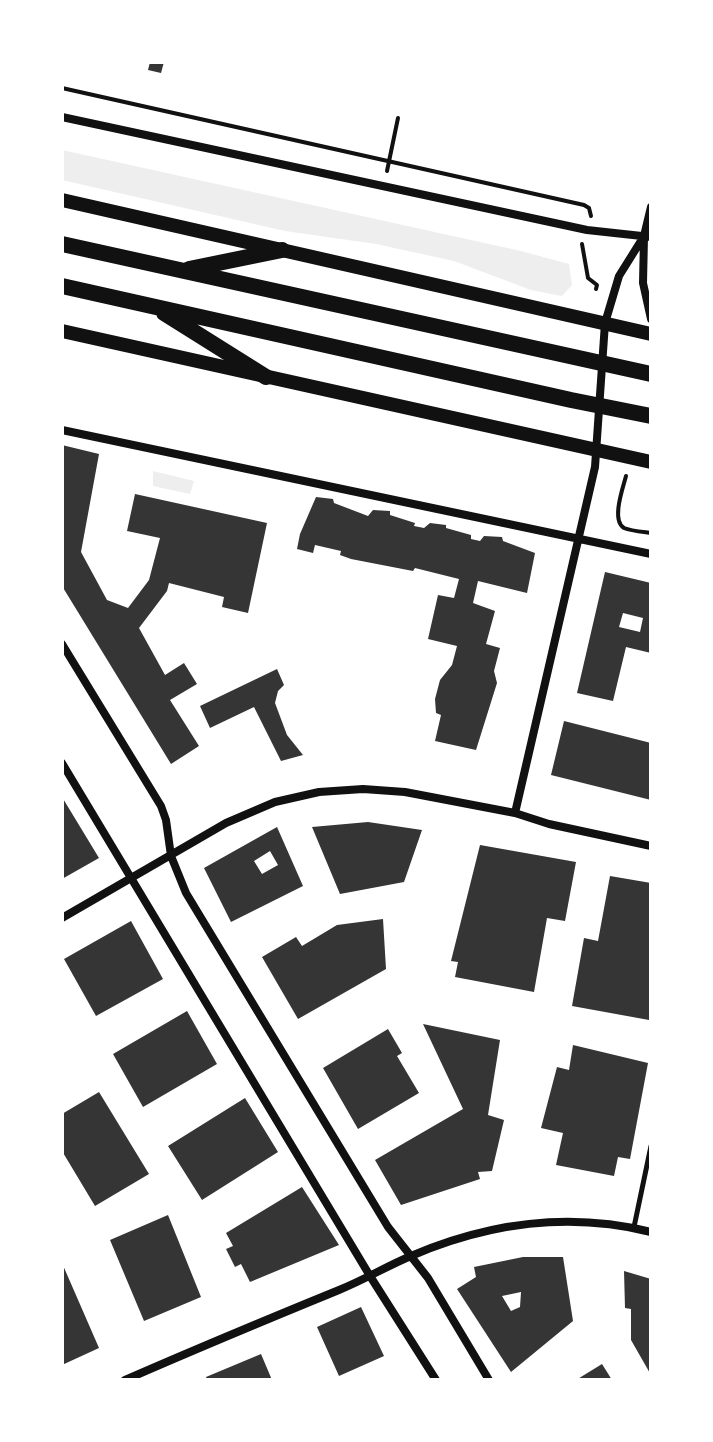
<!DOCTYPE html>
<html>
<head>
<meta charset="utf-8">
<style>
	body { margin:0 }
	#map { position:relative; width:713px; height:1442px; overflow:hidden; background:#fff; font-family:"Varela Round",sans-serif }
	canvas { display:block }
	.frame { position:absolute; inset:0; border:64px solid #fff; pointer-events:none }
</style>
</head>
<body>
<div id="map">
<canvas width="713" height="1442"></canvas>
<div class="frame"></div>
</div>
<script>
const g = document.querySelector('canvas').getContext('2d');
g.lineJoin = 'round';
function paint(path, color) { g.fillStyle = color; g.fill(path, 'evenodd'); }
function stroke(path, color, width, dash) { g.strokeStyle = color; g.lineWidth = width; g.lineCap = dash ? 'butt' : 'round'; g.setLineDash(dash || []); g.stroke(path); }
paint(new Path2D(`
	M 62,150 L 521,251 L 569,264 L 572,285 L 562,296 L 531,290 L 454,261 L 376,244 L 285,231 L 62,180 Z
	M 153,471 L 194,481 L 190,494 L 153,486 Z`), '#eee');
paint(new Path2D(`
	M 150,62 L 164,62 L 161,73 L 148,70 Z
	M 62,445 L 99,454 L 81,552 L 107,600 L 128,608 L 149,580 L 160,538 L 127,531 L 135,494 L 267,523 L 248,613 L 222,607 L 224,597 L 169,583 L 167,591 L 139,628 L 165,675 L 184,663 L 197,684 L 170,700 L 199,746 L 171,764 L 62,586 Z
	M 316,497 L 333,499 L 334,503 L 368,516 L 373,510 L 390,511 L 390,515 L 415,523 L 414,526 L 424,528 L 430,523 L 446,525 L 446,528 L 471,535 L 471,539 L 480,541 L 484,536 L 502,537 L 503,541 L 535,553 L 527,593 L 478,581 L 473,603 L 495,611 L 486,644 L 500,648 L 494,671 L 497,683 L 476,750 L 435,741 L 441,715 L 436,713 L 435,699 L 440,680 L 452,665 L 457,646 L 428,639 L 438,595 L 454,598 L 459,579 L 415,568 L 413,571 L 351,559 L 340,555 L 341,551 L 315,545 L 313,553 L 297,549 L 300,534 Z
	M 605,572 L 651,583 L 651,653 L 626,647 L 613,701 L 577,693 ZM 623,613 L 643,618 L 640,632 L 619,627 Z
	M 277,669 L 284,685 L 278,691 L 275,703 L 287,735 L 303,755 L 281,761 L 254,707 L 210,728 L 200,706 Z
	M 564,721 L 651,743 L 651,800 L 551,775 Z
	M 62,797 L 99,858 L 62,879 Z
	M 368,822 L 422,830 L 404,882 L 340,894 L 312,827 Z
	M 277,827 L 303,886 L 231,922 L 204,868 ZM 270,851 L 278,865 L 262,874 L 254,861 Z
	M 480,845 L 576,862 L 565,921 L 547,918 L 534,992 L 455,977 L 458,962 L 451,961 Z
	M 610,876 L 651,883 L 649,1020 L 572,1006 L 584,938 L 598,941 Z
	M 383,919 L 386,969 L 298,1019 L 262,957 L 296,937 L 302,946 L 337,925 Z
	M 131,921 L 163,979 L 96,1016 L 64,959 Z
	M 187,1011 L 217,1064 L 143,1107 L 113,1054 Z
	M 423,1024 L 500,1040 L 488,1115 L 504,1120 L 492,1171 L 478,1172 L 480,1179 L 401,1205 L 375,1160 L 463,1109 Z
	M 388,1029 L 402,1053 L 397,1056 L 419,1093 L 358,1129 L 323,1068 Z
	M 573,1045 L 648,1063 L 630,1159 L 618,1157 L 614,1176 L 556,1165 L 563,1133 L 541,1128 L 557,1067 L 569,1070 Z
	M 99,1092 L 149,1174 L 95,1206 L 62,1151 L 62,1114 Z
	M 245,1098 L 278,1152 L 202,1200 L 168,1146 Z
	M 302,1187 L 339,1245 L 250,1282 L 241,1264 L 235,1267 L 226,1249 L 233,1246 L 226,1233 Z
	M 168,1215 L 201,1297 L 144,1321 L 110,1240 Z
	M 523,1257 L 563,1257 L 573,1321 L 511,1372 L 457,1289 L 476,1277 L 474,1267 ZM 521,1292 L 520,1307 L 511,1311 L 502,1296 Z
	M 62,1263 L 99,1348 L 62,1365 Z
	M 624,1271 L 651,1279 L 651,1375 L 631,1340 L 631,1309 L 625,1308 Z
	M 361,1307 L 384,1356 L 339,1376 L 317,1327 Z
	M 261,1354 L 272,1380 L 207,1380 L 206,1377 Z
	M 602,1364 L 612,1380 L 576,1380 Z`), '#353535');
stroke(new Path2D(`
	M 62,88 L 584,205 L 589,208 L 591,216
	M 387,171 L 398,118
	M 582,244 L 588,278 L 597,285 L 596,289
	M 626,476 C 623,488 611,520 624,528 C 631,531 644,532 651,533`), '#111', 4);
stroke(new Path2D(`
	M 634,1227 L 651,1146`), '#111', 5);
stroke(new Path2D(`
	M 62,117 L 587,230 L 651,237
	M 644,237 L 643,283 L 651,319
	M 62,430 L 651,554
	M 62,644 L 161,806 L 166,820 L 171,856 L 186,893 L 388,1227 L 428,1278 L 489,1380
	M 62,763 L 370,1276 L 436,1380
	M 515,813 L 595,467 L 605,323 L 619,276 L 644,236 L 651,207
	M 62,918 L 226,823 L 275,802 L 319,792 L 363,789 L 405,792 L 515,813 L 549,824 L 651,846
	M 125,1380 C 196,1349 268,1319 339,1290 C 364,1280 387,1266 411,1256 C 488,1223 570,1212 651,1232`), '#111', 8);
stroke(new Path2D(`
	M 62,200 L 651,334
	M 62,331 L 651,462`), '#111', 14);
stroke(new Path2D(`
	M 62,244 L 651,374
	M 189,269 L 282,250
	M 62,286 L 571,400 L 651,416
	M 164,313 L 266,377`), '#111', 16);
</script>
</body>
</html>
